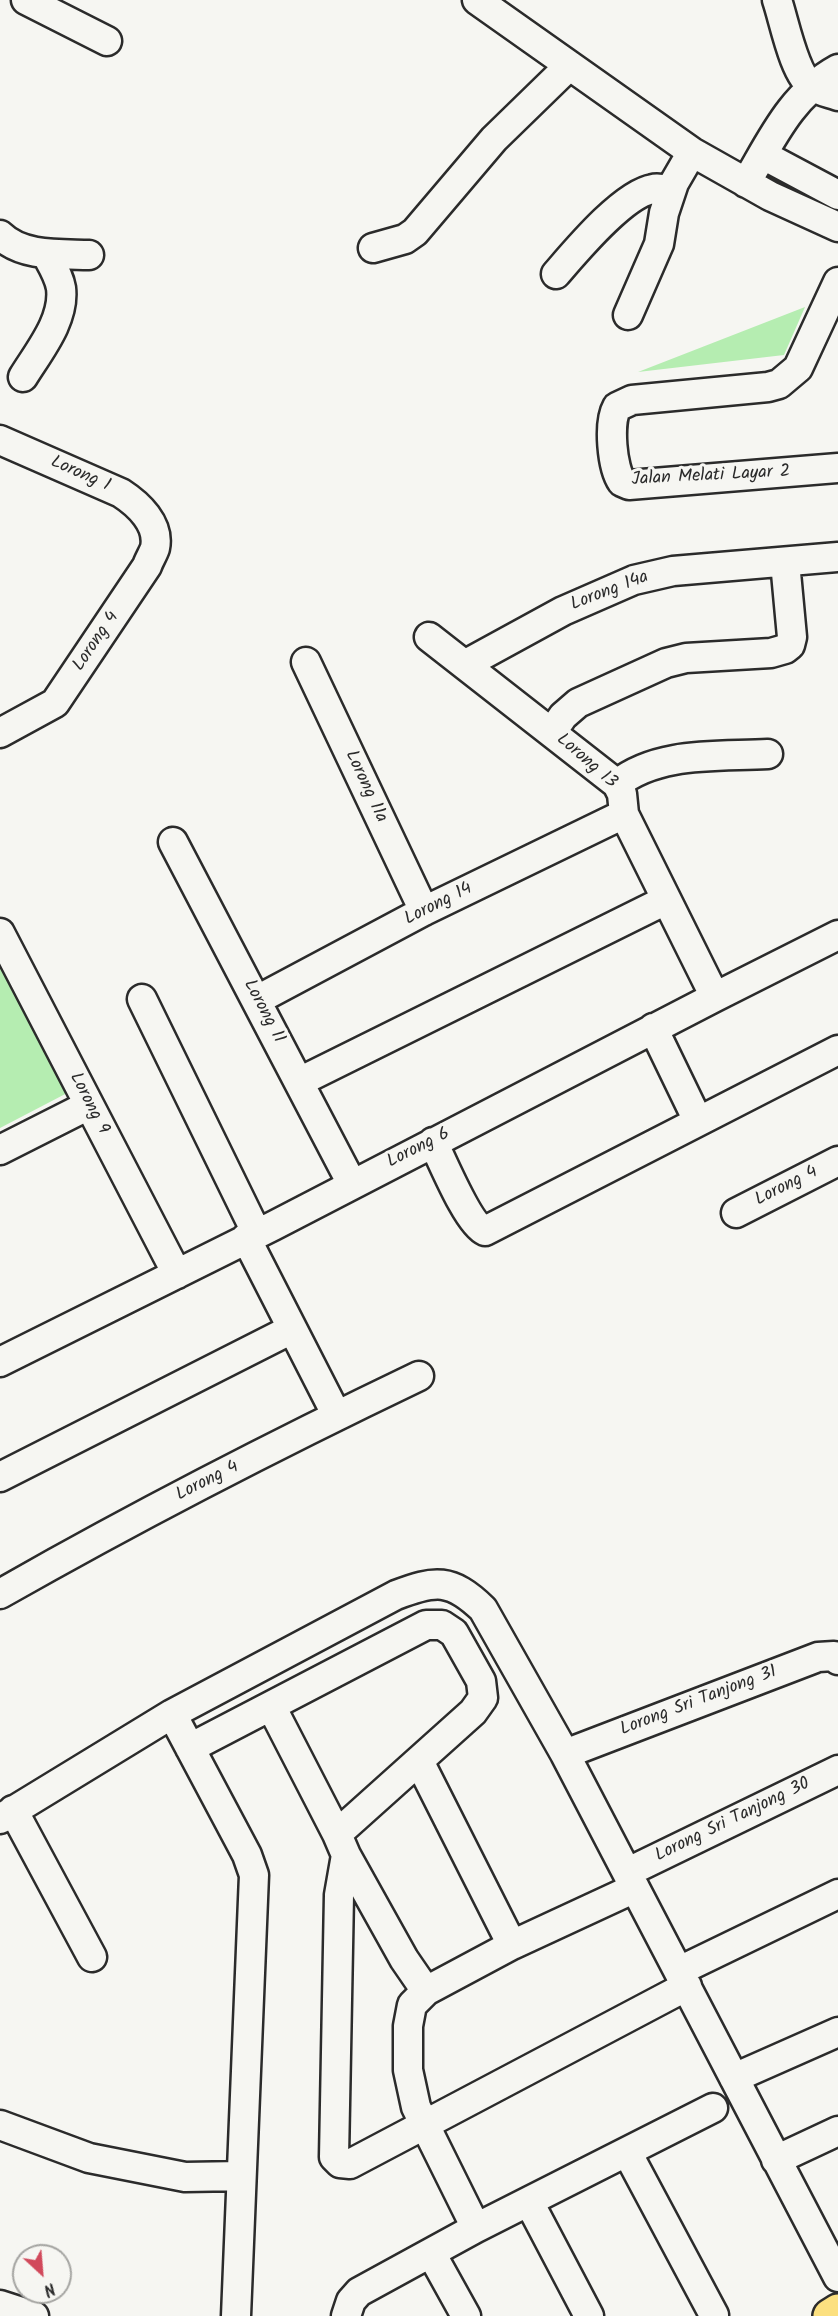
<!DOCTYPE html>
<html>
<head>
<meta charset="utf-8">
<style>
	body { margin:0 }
	#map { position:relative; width:838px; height:2316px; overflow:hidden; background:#f6f6f2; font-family:Kalam,sans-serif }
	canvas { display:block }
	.north { position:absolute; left:12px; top:2244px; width:60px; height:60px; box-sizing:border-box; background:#f6f6f2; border:2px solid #a5a5a2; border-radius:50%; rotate:154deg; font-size:16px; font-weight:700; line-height:24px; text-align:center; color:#2b2b2b }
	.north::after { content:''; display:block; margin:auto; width:21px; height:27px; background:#d1495b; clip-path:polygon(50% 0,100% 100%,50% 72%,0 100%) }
</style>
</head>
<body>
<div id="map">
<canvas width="838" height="2316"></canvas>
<div class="north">N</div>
</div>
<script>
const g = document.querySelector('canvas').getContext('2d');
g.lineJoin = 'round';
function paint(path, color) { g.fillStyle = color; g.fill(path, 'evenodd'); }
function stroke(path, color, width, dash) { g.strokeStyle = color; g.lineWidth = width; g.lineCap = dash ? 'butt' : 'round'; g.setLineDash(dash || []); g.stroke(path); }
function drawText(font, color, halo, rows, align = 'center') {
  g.font = font + ' Kalam,sans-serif'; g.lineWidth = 6; g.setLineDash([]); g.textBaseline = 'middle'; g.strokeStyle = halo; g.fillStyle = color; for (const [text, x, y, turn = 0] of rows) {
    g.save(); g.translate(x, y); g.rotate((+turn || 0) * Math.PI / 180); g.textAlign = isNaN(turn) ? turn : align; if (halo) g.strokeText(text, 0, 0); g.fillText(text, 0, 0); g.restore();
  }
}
paint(new Path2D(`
	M 805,307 L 784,355 L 638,372 Z
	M 0,966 L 71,1091 L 0,1128 Z`), '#b5edb1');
const minor = new Path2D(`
	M 26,0 L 107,41
	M 477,0 L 692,152 L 770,196 L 838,227
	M 777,0 C 784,20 794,75 812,86 C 819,91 830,93 838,96
	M 763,155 L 838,195
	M 746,183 C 772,139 791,95 838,69
	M 0,235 C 22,257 60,254 89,255
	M 373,248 L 405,239 L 415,232 L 494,139 L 569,66
	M 556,274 C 576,251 623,194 653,189 C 659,187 665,190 671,191
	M 838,282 L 798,368 L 779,384 L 768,387 L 632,400 L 617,407 C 608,423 612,468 622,482 L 629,485 L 838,468
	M 628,315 L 659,244 L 664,213 L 674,183 L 692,152
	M 23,377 C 39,351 65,320 61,288 C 59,276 52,265 46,254
	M 0,440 L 121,493 C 138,504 160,524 155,548 C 153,554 149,560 147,566 L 55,703 L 0,733
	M 429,637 L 617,784 L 622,794 L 624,814 L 715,997
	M 306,662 L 424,911
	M 466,664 L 563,611 L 634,580 L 673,571 L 838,557
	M 552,732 L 563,716 L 578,703 L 666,663 L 686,658 L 771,653 L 785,649 L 790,645 L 792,637 L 785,562
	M 617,784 C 658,751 718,757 768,754
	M 173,842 L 352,1184
	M 0,933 L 177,1274
	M 142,999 L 257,1234
	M 257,1000 L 424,911 L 624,814
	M 653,1028 L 698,1121
	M 299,1082 L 666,900
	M 433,1142 C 443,1162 468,1224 485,1231 L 838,1050
	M 0,1150 L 89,1105
	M 736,1213 L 838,1161
	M 246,1238 L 337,1416
	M 0,1362 L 273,1226 L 715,997 L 838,935
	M 0,1477 L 292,1329
	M 0,1594 C 137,1516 277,1444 419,1376
	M 271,1706 L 337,1834 L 346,1855 L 404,1959 L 426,1991
	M 172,1714 L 247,1855 L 254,1875 L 236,2316
	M 190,1748 L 426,1625 L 442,1625 L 454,1633 L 481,1681 L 483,1698 L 473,1712 L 337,1834
	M 565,1754 L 818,1657 L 834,1656 L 838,1660
	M 419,1761 L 512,1945
	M 13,1810 L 92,1957
	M 0,1819 L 172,1714 L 396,1595 C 435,1580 451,1578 483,1609 L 565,1754 L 838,2277
	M 346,1855 L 339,1895 L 334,2157 L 340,2163 L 350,2164 L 687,1986
	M 628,1872 L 838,1770
	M 679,1971 L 838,1894
	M 734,2078 L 838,2032
	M 0,2125 L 89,2158 L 185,2177 L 241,2176
	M 627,2152 L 714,2315
	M 776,2160 L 838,2131
	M 529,2202 L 589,2316
	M 476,2228 L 416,2107 L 408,2070 L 408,2026 L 412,2005 L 426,1991 L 512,1945 L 635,1888
	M 431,2253 L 466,2316
	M 0,2305 L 34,2316
	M 346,2316 L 351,2301 L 359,2292 L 476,2228 L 713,2108`);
const major = new Path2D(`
	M 830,2316 L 838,2311`);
stroke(minor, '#2b2b2b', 33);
stroke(major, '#2b2b2b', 38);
stroke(minor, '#f6f6f2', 28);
stroke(major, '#fce080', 33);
drawText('18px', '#2b2b2b', '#f6f6f2', [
	["Lorong 1",80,475,24],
	["Jalan Melati Layar 2",711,477,-3],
	["Lorong 14a",610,592,-21],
	["Lorong 4",97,642,-56],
	["Lorong 13",586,762,41],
	["Lorong 11a",365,787,65],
	["Lorong 14",439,905,-27],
	["Lorong 11",263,1012,62],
	["Lorong 9",88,1104,63],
	["Lorong 6",419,1149,-27],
	["Lorong 4",787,1187,-27],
	["Lorong 4",208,1482,-27],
	["Lorong Sri Tanjong 31",699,1702,-21],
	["Lorong Sri Tanjong 30",733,1821,-26]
]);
</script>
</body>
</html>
